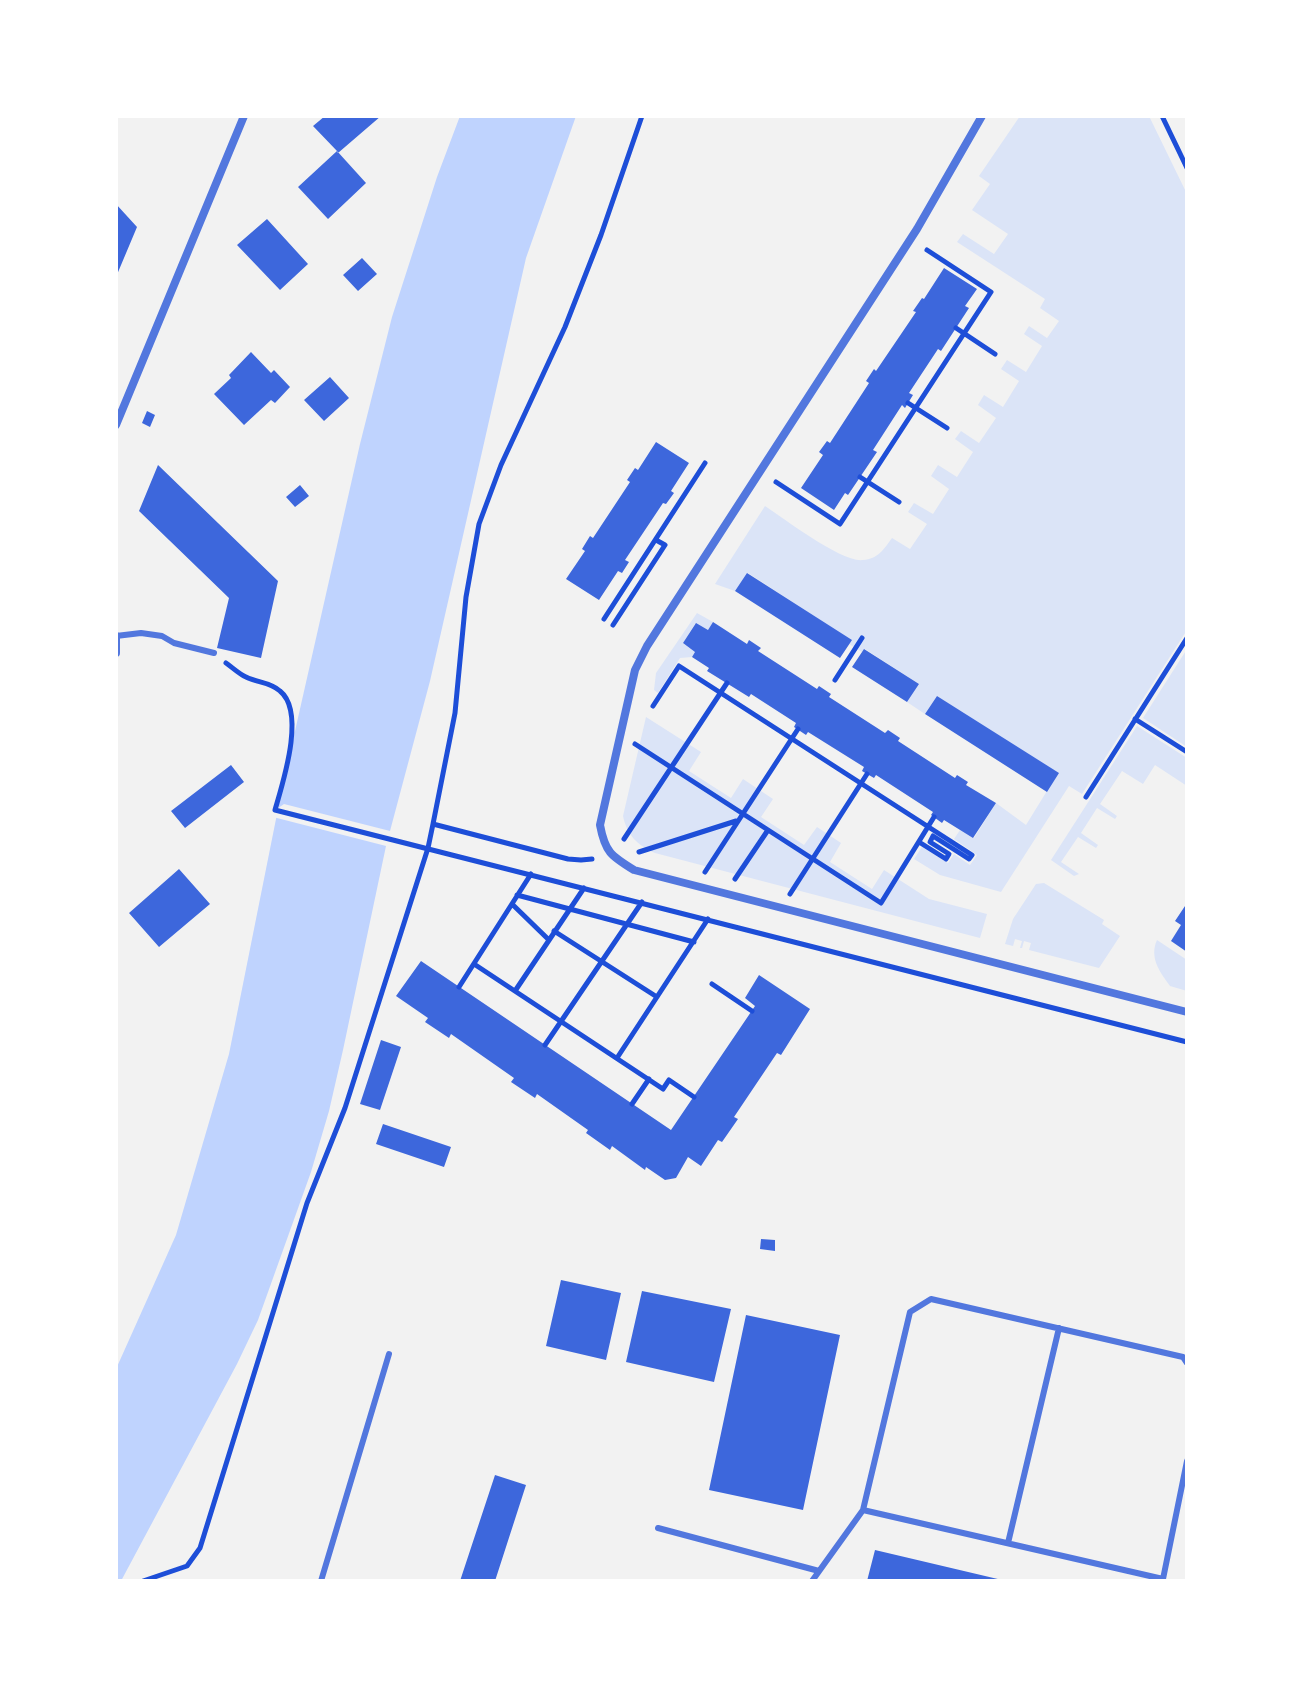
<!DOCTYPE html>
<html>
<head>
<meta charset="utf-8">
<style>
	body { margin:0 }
	#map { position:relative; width:1303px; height:1697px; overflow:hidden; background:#f2f2f2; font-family:"Exo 2",sans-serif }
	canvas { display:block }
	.frame { position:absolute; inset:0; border:118px solid #fff; pointer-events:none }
</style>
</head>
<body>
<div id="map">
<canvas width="1303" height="1697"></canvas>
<div class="frame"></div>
</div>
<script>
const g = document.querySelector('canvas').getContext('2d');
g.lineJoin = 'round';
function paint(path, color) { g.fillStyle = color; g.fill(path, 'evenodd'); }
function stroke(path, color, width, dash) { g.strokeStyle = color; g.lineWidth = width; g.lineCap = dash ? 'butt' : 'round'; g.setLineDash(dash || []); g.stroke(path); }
paint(new Path2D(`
	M 1020,116 L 1149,116 L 1187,194 L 1187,630 L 1082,794 L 1069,786 L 1001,892 L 940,875 L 914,859 L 922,847 L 948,863 L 954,854 L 970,865 L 977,855 L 954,839 L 960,830 L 974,838 L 996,803 L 1026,825 L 1058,773 L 937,696 L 925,714 L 907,702 L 919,684 L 865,649 L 862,652 L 849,644 L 851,640 L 748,573 L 735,591 L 715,584 L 765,506 C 785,519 842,563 863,560 C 878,559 884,549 892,538 L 910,549 L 927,524 L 908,512 L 914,503 L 933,514 L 949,489 L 931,476 L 938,465 L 957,477 L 973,452 L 955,439 L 961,431 L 979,443 L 996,418 L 978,405 L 984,395 L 1003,407 L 1019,381 L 1001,369 L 1007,360 L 1026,372 L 1042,346 L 1024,334 L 1029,326 L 1047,338 L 1059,321 L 1040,308 L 1045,299 L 957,242 L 963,234 L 994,254 L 1008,234 L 972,210 L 990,184 L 979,176 Z
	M 697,613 L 713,622 L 708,630 L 695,624 L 683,643 L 695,652 L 692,657 L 680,658 L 658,693 L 654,690 L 656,673 Z
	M 1187,649 L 1187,747 L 1143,718 Z
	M 646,717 L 701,752 L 689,771 L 731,798 L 743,779 L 773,799 L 761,817 L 804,845 L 817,827 L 841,843 L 830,862 L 872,889 L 884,870 L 929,899 L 987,914 L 980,938 L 655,853 C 637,845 627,835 623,816 Z
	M 1137,726 L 1187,758 L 1187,786 L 1155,765 L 1143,784 L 1122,771 L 1100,804 L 1117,816 L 1115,819 L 1097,808 L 1081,833 L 1098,845 L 1096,848 L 1078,837 L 1061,862 L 1079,874 L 1074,876 L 1051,860 Z
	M 1044,883 L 1104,920 L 1102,924 L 1120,936 L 1099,968 L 1029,950 L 1031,943 L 1024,941 L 1022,948 L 1020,948 L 1022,941 L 1015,939 L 1013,946 L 1005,944 L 1013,919 L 1036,884 Z
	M 1157,940 L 1187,960 L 1187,991 L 1170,986 C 1160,972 1149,958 1157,940 Z`), '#dbe4f7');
paint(new Path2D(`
	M 460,116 L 576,116 L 526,258 L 430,681 L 386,846 L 343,1050 L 329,1111 L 311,1172 L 258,1320 L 237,1364 L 121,1581 L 116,1581 L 116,1369 L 176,1235 L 229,1054 L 283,784 L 360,444 L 392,317 L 437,177 Z`), '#bfd3fe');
paint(new Path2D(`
	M 284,804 L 394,832 L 390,847 L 273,817 L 274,811 Z`), '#f2f2f2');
paint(new Path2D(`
	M 325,116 L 381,116 L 338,153 L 337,151 L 366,183 L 328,219 L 298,187 L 337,151 L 313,126 Z
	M 116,204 L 137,227 L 116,277 Z
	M 267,219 L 308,264 L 280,290 L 237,245 Z
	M 362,258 L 377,274 L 358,291 L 343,275 Z
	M 944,268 L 977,289 L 965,306 L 969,308 L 941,351 L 938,349 L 909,393 L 913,395 L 905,408 L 902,405 L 873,450 L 877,452 L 848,495 L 845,493 L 834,510 L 801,488 L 823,455 L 819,452 L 827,441 L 830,443 L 869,383 L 866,381 L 874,369 L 876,371 L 916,312 L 913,311 L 922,298 L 924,299 Z
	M 251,352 L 271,373 L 274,370 L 290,387 L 275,403 L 271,400 L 244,425 L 214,394 L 231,378 L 229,375 Z
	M 330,377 L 349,398 L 324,421 L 304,400 Z
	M 147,411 L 155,415 L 150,427 L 142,423 Z
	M 656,442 L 689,463 L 671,491 L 674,493 L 666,504 L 663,503 L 625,560 L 629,562 L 622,573 L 618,571 L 599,600 L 566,579 L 585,551 L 582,549 L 590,536 L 593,538 L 630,482 L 627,480 L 635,468 L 638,470 Z
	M 158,465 L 278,581 L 261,658 L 217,648 L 229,598 L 139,511 Z
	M 300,485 L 309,496 L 295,507 L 286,497 Z
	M 747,573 L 852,640 L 840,658 L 735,591 Z
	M 713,622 L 747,644 L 749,640 L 761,648 L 758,651 L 817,689 L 819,686 L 831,694 L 829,697 L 885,733 L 888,730 L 900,738 L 898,741 L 955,778 L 957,775 L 968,782 L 966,785 L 996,803 L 973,838 L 944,820 L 942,823 L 931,815 L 933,812 L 876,775 L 874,778 L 862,771 L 864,767 L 808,732 L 806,735 L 794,727 L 796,723 L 751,694 L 749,697 L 707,671 L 709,668 L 692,657 L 695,652 L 683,643 L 696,623 L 708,630 Z
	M 864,649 L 919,684 L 907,702 L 852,667 Z
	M 937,696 L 1059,773 L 1047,792 L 925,714 Z
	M 231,765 L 244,782 L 185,828 L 171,811 Z
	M 179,869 L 210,904 L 159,947 L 129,913 Z
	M 1187,903 L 1187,952 L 1171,941 L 1181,925 L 1175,921 Z
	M 421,961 L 671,1130 L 755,1006 L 745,998 L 759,975 L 810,1009 L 781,1055 L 777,1053 L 734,1117 L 738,1119 L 722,1142 L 718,1140 L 701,1166 L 688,1157 L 676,1178 L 665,1180 L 646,1167 L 645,1170 L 612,1146 L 610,1150 L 586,1133 L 588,1130 L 537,1094 L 535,1098 L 511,1082 L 514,1078 L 451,1034 L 449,1038 L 425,1022 L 428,1018 L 396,996 Z
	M 381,1040 L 401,1047 L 380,1110 L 360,1104 Z
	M 383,1124 L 451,1147 L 444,1167 L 376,1144 Z
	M 761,1239 L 775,1240 L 775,1251 L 760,1249 Z
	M 561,1280 L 621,1293 L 606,1360 L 546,1346 Z
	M 642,1291 L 731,1309 L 714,1382 L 626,1362 Z
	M 746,1315 L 840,1335 L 803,1510 L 709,1490 Z
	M 495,1475 L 526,1485 L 495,1581 L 460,1581 Z
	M 875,1550 L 1002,1580 L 1001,1581 L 867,1581 Z`), '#3d67dc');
stroke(new Path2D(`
	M 1162,116 L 1187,168
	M 956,328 L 995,354
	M 908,403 L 947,428
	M 860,477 L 899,502
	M 776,482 L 840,524 L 991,292 L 927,250
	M 604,619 L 705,463
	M 613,625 L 665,545 L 656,540
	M 226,663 C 232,667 239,674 246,677 C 258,683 270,682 280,691 C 306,712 283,782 275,810 L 1187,1042
	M 835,680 L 862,638
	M 653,706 L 679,666 L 972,855 L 969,859 L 933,836 L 930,842 L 949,854 L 946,859 L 919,842
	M 1135,719 L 1187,752
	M 635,744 L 881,903 L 934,817
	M 1086,797 L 1187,638
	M 624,839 L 727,683
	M 639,852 L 736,821
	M 592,859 L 581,860 L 568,859 L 433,824 L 455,713 L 466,597 L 479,524 L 501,465 L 565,327 L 601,235 L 642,116
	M 705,872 L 798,729
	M 735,879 L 768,830
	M 790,894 L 867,774
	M 517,895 L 694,942
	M 512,904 L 549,940
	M 554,931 L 657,997
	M 474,964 L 663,1089 L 669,1080 L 694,1097
	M 712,984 L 752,1011
	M 459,987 L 531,874
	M 515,991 L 584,888
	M 545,1045 L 642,902
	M 617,1058 L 708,919
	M 632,1104 L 649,1079
	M 143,1581 L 187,1566 L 200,1548 L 307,1203 L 345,1108 L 428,848 L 433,824`), '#1d4ed8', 5);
stroke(new Path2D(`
	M 116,636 L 141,633 L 162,636 L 174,643 L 214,653
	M 1187,1363 L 1183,1357 L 931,1299 L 910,1312 L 863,1510 L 1163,1579 L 1187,1461
	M 658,1528 L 819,1571
	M 1008,1543 L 1059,1328
	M 321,1581 L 389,1354
	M 812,1581 L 863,1510`), '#5277de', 6);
stroke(new Path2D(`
	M 982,116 L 917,229 L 647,646 L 635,670 L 600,825 C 605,852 611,856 634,870 L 1187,1012
	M 116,425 L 244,116
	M 116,636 L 116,653`), '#5277de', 8);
</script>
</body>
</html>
